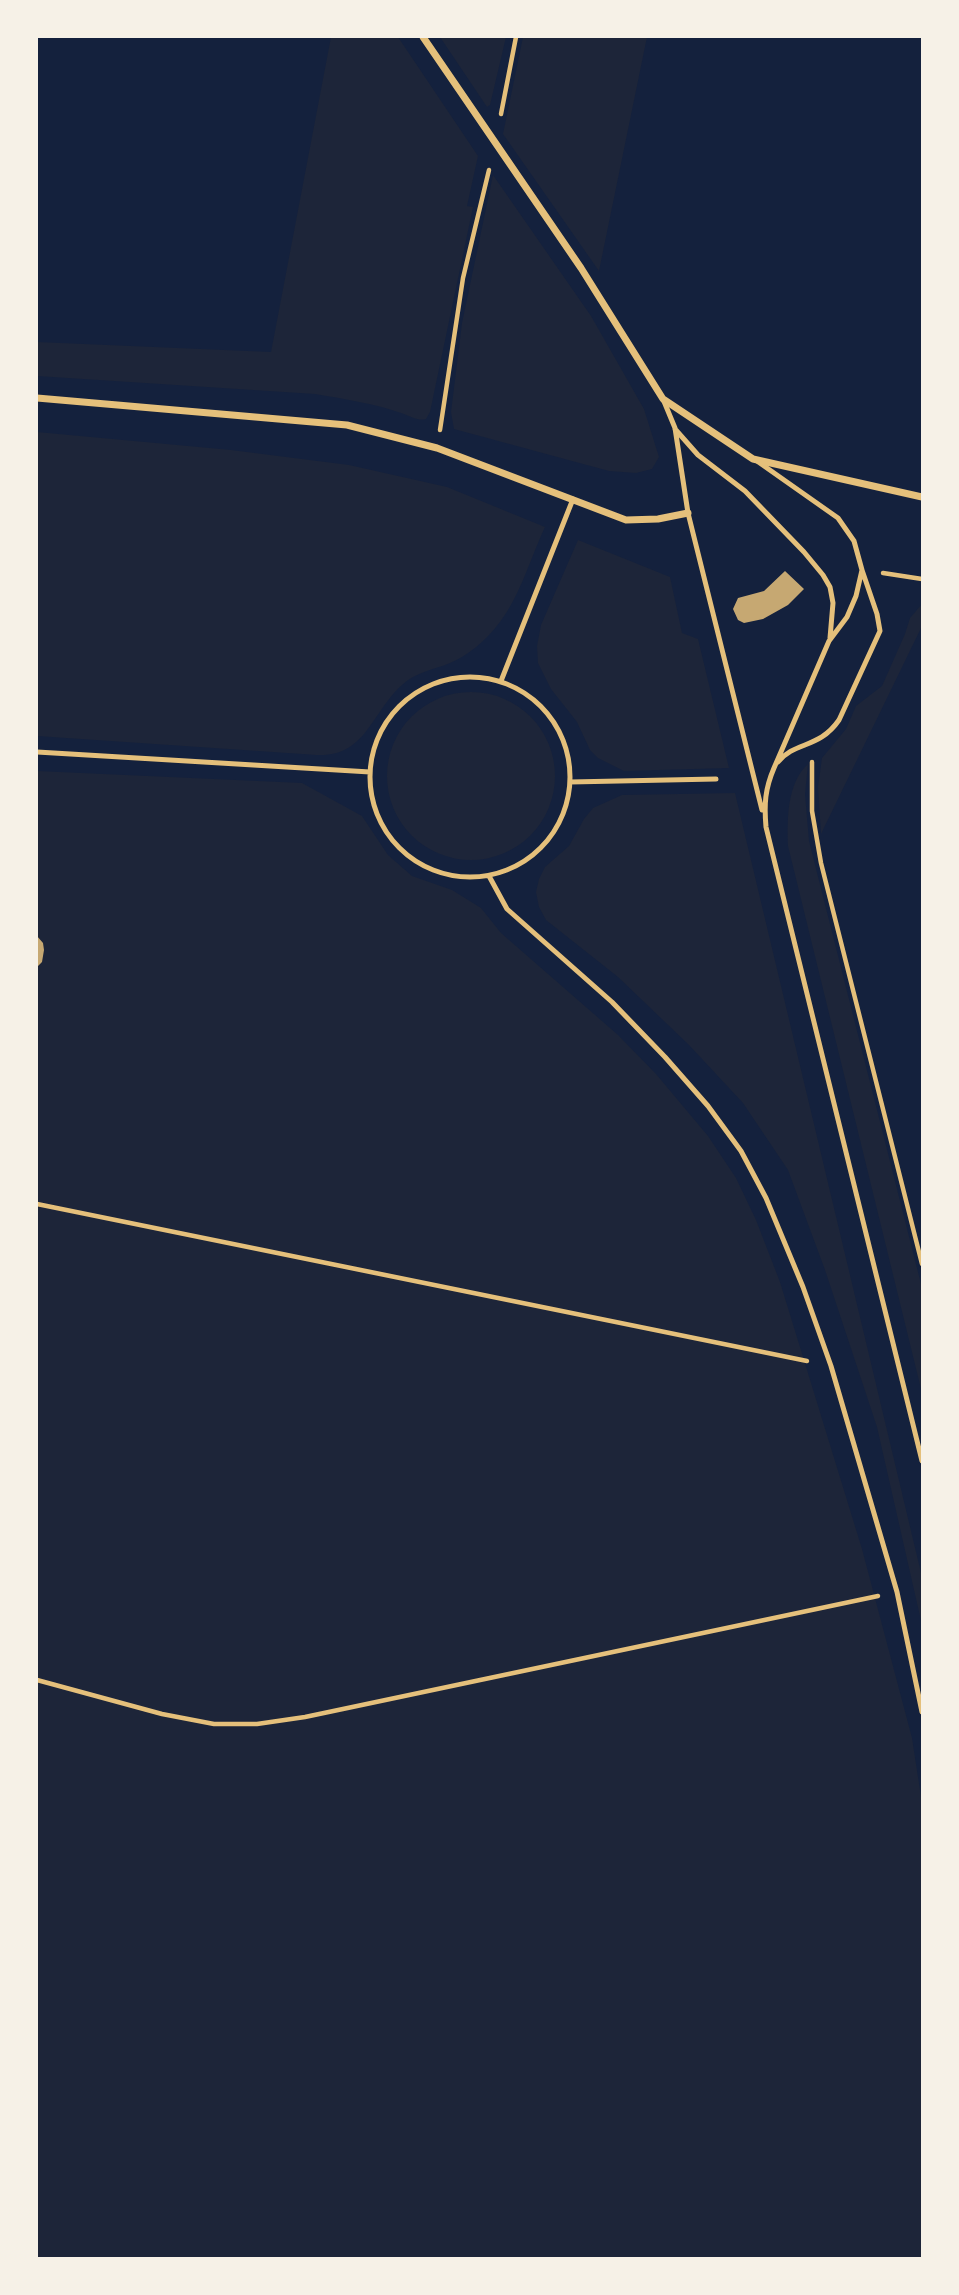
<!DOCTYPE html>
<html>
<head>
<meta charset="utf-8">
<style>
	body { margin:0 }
	#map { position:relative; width:959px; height:2295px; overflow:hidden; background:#14213d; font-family:"Varela Round",sans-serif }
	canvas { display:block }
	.frame { position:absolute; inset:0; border:38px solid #f6f1e7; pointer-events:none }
</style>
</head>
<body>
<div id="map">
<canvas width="959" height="2295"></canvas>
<div class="frame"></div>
</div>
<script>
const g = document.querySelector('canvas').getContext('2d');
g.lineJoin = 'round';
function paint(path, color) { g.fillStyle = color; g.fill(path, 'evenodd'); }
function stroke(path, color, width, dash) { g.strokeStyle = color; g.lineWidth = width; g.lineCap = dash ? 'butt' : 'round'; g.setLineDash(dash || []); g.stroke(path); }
paint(new Path2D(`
	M 331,37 L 398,37 L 478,156 L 467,206 L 473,207 L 430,412 L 426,419 C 418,421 412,417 404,414 C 376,404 345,399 315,394 L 37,376 L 37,342 L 271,352 Z
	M 440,37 L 506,37 L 490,105 L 487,107 Z
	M 523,37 L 647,37 L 599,271 L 503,134 Z
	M 493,175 L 591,316 L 644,409 L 659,457 L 652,469 L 636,473 L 609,471 L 454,429 L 451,412 L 462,323 Z
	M 37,432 L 231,450 L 349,465 L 447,487 L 545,527 C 530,559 519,600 496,627 C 485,641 467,656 450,663 C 433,670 416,672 402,685 C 371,713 366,757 317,755 L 37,736 Z
	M 578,540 L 670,577 L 682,633 L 698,639 L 729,768 L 624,771 L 598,758 L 590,750 L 577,722 L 551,689 L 538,663 L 537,646 L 541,625 Z
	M 922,604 L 922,626 L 821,834 L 818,787 L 822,758 L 846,729 L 856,706 L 882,686 L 905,634 L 910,618 Z
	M387 776a84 84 0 1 1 168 0a84 84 0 1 1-168 0Z
	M 808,764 L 805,794 L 809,841 L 922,1288 L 922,1393 L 788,846 C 787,819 787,783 808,764 Z
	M 37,771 L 302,783 L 362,816 L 388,855 L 412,876 L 452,890 L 481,908 L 501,933 L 618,1035 L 656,1074 L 708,1136 L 736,1178 L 756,1220 L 780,1282 L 862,1549 L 912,1738 L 922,1803 L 922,2258 L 37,2258 Z
	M 735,793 L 922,1577 L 922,1625 L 877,1427 L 825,1270 L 788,1170 L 743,1103 L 689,1045 L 618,977 L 546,920 L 539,907 L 536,892 L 539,879 L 545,867 L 569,846 L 584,819 L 593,808 L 622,795 Z`), '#1d2539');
paint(new Path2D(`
	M 785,571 L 804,589 L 788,605 L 763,619 L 744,623 L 738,620 L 733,609 L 738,598 L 764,591 Z
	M 37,936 L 43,943 L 44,950 L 42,962 L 37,967 Z`), '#c6a872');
stroke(new Path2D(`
	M 501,114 L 516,37
	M 440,430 L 463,278 L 489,170
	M 883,573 L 922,579
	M 812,762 L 812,811 L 821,863 L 922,1264
	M 37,1204 L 807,1361
	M 37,1680 L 162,1714 L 214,1724 L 257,1724 L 305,1717 L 878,1596`), '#e5c07b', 4.5);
stroke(new Path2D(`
	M 663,399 L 675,428 L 688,513 L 762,810
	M 675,429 L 698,455 L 745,491 L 804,552 L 823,575 L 830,587 L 833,603 L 830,638
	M 757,461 L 838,518 L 854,541 L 862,570 L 856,596 L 847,617 L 829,641 L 774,768 C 765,789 764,804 766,827 L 922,1461
	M370 777a100 100 0 1 1 200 0a100 100 0 1 1-200 0Z
	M 501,681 L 573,499
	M 37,752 L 370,772
	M 778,762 C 795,741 819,749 839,720 L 880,631 L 877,614 L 862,570
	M 570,782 L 716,779
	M 489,876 L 507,909 L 612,1002 L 665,1057 L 708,1106 L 741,1151 L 766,1198 L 803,1287 L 831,1366 L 897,1592 L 922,1712`), '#e5c07b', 5);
stroke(new Path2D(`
	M 423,37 L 581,268 L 663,399 L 753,459 L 922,497
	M 37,398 L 347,425 L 437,448 L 626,520 L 658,519 L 688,513`), '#e5c07b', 7);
</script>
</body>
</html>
